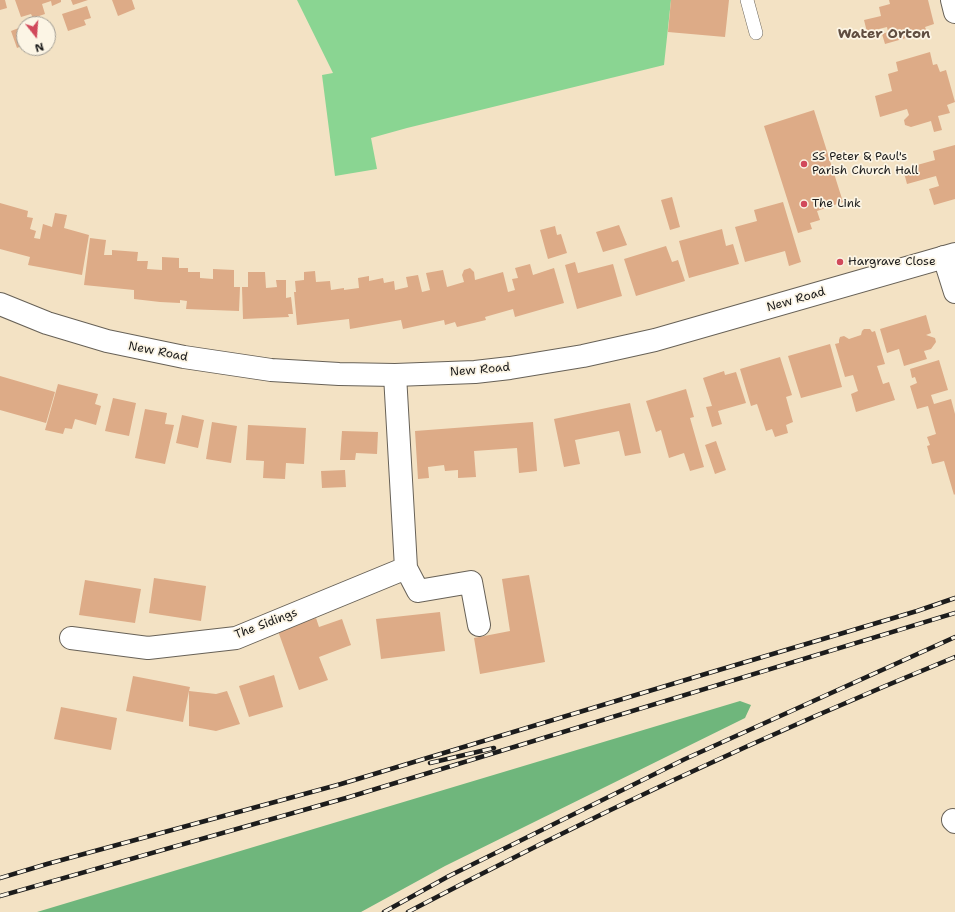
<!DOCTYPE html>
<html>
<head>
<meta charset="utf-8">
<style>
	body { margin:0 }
	#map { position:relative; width:955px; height:912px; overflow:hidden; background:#f3e2c4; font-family:"Shantell Sans",sans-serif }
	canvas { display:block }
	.north { position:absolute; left:16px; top:16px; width:40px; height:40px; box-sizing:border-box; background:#fcf5e5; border:1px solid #a29e95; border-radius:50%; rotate:163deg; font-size:11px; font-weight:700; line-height:16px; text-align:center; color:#1c1c1c }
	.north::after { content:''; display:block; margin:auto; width:14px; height:18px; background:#d1495b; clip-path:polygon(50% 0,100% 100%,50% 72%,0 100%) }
</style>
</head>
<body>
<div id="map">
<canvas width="955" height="912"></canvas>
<div class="north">N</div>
</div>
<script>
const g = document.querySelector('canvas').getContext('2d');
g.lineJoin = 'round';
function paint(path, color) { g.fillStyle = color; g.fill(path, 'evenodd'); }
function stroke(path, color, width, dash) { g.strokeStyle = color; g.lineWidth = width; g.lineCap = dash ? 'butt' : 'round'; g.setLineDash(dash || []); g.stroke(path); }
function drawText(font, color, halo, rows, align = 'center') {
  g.font = font + ' "Shantell Sans",sans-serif'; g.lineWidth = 3.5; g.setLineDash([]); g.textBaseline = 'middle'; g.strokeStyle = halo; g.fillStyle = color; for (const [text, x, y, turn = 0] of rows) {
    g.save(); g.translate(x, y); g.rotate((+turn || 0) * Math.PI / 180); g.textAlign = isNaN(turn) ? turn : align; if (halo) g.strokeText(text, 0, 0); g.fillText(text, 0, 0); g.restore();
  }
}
paint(new Path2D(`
	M 297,0 L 671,0 L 664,65 L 407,128 L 371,138 L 377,169 L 335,176 L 322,75 L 333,73 Z`), '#8ad592');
paint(new Path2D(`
	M 740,701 L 751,705 L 745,718 L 445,866 L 361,912 L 37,912 Z`), '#6fb67c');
paint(new Path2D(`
	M 0,0 L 5,0 L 7,8 L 0,10 Z
	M 15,0 L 61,0 L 61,2 L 52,6 L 51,1 L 42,4 L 45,14 L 33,18 L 31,14 L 21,17 Z
	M 71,0 L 88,0 L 73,5 Z
	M 112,0 L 132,0 L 135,9 L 118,16 Z
	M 671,0 L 729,0 L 725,37 L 668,32 Z
	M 889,0 L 928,0 L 934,24 L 925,27 L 927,32 L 885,44 L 882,34 L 888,32 L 887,27 L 867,32 L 864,20 L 881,16 L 879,7 L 890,4 Z
	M 87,6 L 91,18 L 84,20 L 86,25 L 68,31 L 62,14 Z
	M 24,26 L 24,45 L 17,48 L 11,31 Z
	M 930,52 L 933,65 L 937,64 L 940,72 L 946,70 L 955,102 L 947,105 L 950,113 L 938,116 L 942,130 L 934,132 L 931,121 L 911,127 L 905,125 L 904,120 L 909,115 L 907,109 L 880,117 L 875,96 L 892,91 L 888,74 L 898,71 L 896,62 Z
	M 814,110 L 843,202 L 817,211 L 820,220 L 810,223 L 812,229 L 798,233 L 764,126 Z
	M 955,145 L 955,199 L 934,205 L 929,189 L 939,186 L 936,176 L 907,184 L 903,169 L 935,160 L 933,151 Z
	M 672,197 L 680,227 L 670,230 L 661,200 Z
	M 783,202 L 801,262 L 789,266 L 785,251 L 745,262 L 735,227 L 757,221 L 754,210 Z
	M 0,203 L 28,211 L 27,217 L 33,218 L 30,229 L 36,231 L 34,238 L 40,239 L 43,224 L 52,227 L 55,213 L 67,215 L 64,228 L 89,235 L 82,275 L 28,265 L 30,257 L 0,249 Z
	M 619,225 L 627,245 L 603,252 L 596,232 Z
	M 555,226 L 557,235 L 561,234 L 567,253 L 548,259 L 540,230 Z
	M 722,229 L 726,246 L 733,244 L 739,264 L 689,278 L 679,241 Z
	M 90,238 L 106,240 L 104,255 L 112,255 L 112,250 L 138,252 L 137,261 L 148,261 L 147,269 L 162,270 L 162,257 L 179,258 L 179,268 L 188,268 L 188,272 L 200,272 L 200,278 L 213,279 L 213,269 L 234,270 L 234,287 L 240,287 L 239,311 L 186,309 L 187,301 L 180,300 L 180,303 L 160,302 L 134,299 L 134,290 L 84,285 Z
	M 666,246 L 672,262 L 678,260 L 685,281 L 636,296 L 624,259 Z
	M 575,262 L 578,273 L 613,264 L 622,296 L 577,309 L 565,265 Z
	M 530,264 L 533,275 L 554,268 L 564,303 L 515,317 L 513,309 L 485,317 L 486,320 L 457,327 L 455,322 L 445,325 L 444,320 L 403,329 L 401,320 L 350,329 L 349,319 L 297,325 L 294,292 L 296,292 L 295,281 L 304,280 L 304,272 L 315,271 L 316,282 L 330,281 L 331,290 L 344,288 L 344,290 L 359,288 L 358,278 L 369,276 L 369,281 L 383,278 L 384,283 L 394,281 L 395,290 L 408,287 L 406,277 L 418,275 L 422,292 L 430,290 L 426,273 L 443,270 L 447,287 L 464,282 L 462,275 L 464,270 L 470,268 L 474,272 L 475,280 L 503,272 L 508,292 L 515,290 L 512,279 L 518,278 L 515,268 Z
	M 248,272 L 265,272 L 266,288 L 277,287 L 276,280 L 286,280 L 286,298 L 291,297 L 293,314 L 288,314 L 289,317 L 243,319 L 242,287 L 248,287 Z
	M 926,315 L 931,333 L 926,335 L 935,338 L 936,342 L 931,349 L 924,351 L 927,359 L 904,366 L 899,349 L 887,353 L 880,329 Z
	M 864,329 L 870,329 L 872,332 L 875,331 L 885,364 L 877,366 L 883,384 L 889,382 L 895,400 L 856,412 L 851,394 L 858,391 L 853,375 L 845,377 L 835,344 L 839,343 L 839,340 L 840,337 L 844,336 L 849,339 L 861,335 L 862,331 Z
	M 830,344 L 842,387 L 801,398 L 788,356 Z
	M 780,357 L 792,395 L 786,397 L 793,422 L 786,425 L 788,433 L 775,437 L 772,429 L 766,431 L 757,404 L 751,406 L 740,369 Z
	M 939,360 L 948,390 L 931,395 L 934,404 L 951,399 L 955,414 L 955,494 L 954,495 L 944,461 L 932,464 L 930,457 L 927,446 L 930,445 L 927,437 L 936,434 L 928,406 L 917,409 L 910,386 L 917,383 L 915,377 L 912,378 L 910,369 Z
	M 724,371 L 725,375 L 736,372 L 746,403 L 718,411 L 722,424 L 712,427 L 706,407 L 712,406 L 703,378 Z
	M 0,376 L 55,392 L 46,423 L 0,410 Z
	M 58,384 L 98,394 L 95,404 L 101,406 L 96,425 L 75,419 L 72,429 L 65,428 L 63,434 L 45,430 Z
	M 686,389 L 694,417 L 690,418 L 704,467 L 690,471 L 684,453 L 669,458 L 661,430 L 656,432 L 646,401 Z
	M 113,398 L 136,403 L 129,436 L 105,431 Z
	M 630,403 L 641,453 L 625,456 L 619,431 L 575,440 L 580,464 L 564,467 L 554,419 Z
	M 145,409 L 167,413 L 165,424 L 174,425 L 165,464 L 135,458 Z
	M 182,415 L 204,420 L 198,448 L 176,443 Z
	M 212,422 L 237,426 L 231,463 L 206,459 Z
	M 533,422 L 537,471 L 519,473 L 517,448 L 474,451 L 476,477 L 458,478 L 458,470 L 445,471 L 444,465 L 428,467 L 429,478 L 418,479 L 415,431 Z
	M 248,425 L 306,428 L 304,464 L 286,463 L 285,479 L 263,478 L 264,461 L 246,460 Z
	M 342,431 L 378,432 L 377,454 L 356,453 L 355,460 L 340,460 Z
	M 716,441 L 726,470 L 715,474 L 705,445 Z
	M 345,470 L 346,487 L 322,488 L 321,471 Z
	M 529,575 L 545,662 L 480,674 L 474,638 L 510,631 L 502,579 Z
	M 154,578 L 206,586 L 201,621 L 149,613 Z
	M 85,580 L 141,589 L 135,623 L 79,615 Z
	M 440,612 L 445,651 L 381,659 L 376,619 Z
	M 316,618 L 319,627 L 342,619 L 351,645 L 319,657 L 328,680 L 299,690 L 278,631 Z
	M 274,675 L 283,707 L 249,717 L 239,686 Z
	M 133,676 L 190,687 L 189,691 L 216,694 L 227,691 L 240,724 L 216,731 L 189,726 L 189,691 L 183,722 L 126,711 Z
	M 61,707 L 117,718 L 111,750 L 54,739 Z`), '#ddab87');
const service = new Path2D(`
	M 747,0 L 756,33`);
const minor = new Path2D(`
	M 952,0 L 955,12
	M 944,257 L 955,292
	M 406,568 L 418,591 L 471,582 L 479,625
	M 71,638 L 148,648 L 236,638 L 406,568 L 395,375
	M 953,820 L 955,822`);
const secondary = new Path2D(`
	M 0,304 L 47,323 L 107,341 L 184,357 L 271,370 L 339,374 L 395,375 L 475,372 L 510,368 L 583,356 L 655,340 L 955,254`);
stroke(service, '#676157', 14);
stroke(minor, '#676157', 24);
stroke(secondary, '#676157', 24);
stroke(service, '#fff', 13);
stroke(minor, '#fff', 22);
stroke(secondary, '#fff', 22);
const rail = new Path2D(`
	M 430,763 L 494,748
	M 0,878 L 47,864 L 341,784 L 702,675 L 917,611 L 955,598
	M 0,896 L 346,798 L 955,613
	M 384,912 L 449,876 L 685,759 L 955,637
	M 408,912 C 586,818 769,733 955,657`);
stroke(rail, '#1c1c1c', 4.5);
stroke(rail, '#fcf5e5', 3, [9]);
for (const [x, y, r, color] of [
	[804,164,4,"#d1495b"],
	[804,204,4,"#d1495b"],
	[840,262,4,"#d1495b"]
]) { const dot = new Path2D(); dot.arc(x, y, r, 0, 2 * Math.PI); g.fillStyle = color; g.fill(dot); stroke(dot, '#fcf5e5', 1.5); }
drawText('12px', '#1c1c1c', '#fcf5e5', [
	["SS Peter & Paul's",812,157],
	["Parish Church Hall",812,171],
	["The Link",812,204],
	["Hargrave Close",848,262]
], 'left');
drawText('12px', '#1c1c1c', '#fcf5e5', [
	["New Road",796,300,-16],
	["New Road",158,352,11],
	["New Road",480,370,-5],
	["The Sidings",266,624,-21]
]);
drawText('bold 14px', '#604e41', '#fcf5e5', [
	["Water Orton",884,34]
]);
</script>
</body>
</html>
